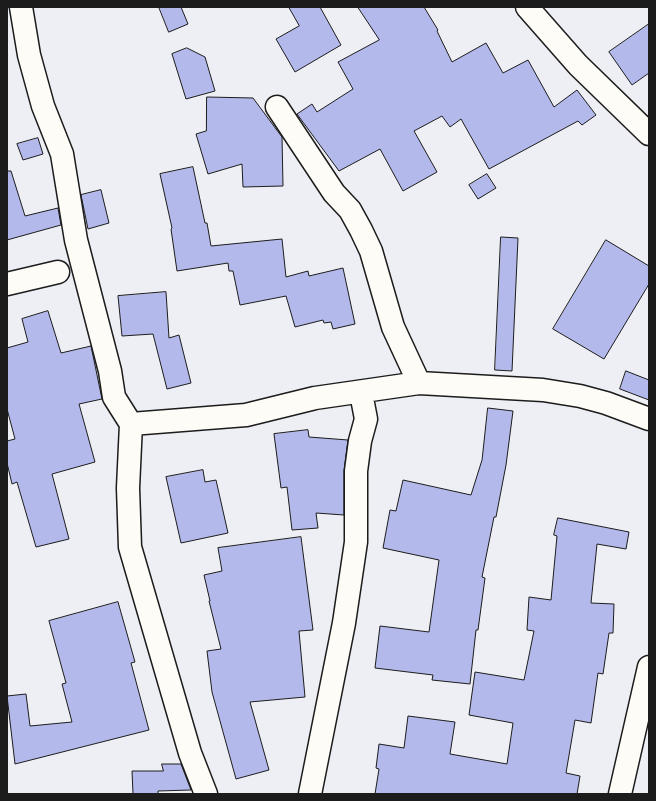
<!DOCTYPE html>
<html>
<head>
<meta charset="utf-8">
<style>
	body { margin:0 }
	#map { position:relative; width:656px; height:801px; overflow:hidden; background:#eeeff5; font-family:"Patrick Hand",sans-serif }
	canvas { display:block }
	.frame { position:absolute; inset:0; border:8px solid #1c1c1c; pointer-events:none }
</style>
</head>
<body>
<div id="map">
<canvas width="656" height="801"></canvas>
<div class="frame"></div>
</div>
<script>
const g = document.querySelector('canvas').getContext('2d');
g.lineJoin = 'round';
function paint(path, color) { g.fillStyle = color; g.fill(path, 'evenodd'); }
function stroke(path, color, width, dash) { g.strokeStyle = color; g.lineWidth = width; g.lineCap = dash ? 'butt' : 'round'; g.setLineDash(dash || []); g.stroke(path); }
const building = new Path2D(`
	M 159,7 L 181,7 L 188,24 L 169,32 Z
	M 289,7 L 320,7 L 341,45 L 295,72 L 276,39 L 299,26 Z
	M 358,7 L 424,7 L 438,30 L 437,31 L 452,62 L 486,43 L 503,73 L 528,60 L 554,107 L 577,90 L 596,115 L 582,125 L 578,121 L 489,169 L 461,119 L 450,127 L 442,116 L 414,131 L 437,172 L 403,191 L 380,149 L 339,171 L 297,114 L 312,104 L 317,112 L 353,89 L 338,62 L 379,40 Z
	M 649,24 L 649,73 L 632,85 L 609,52 Z
	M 187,48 L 205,57 L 215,91 L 186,99 L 172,54 Z
	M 207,97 L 253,98 L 282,137 L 283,186 L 243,187 L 242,164 L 208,174 L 196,134 L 206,131 Z
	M 38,138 L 43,154 L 23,160 L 17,144 Z
	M 193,167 L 205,223 L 207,223 L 211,246 L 282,239 L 286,277 L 308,271 L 309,276 L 343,268 L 355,324 L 333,329 L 331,322 L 324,323 L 323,320 L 295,327 L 286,296 L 240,305 L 233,271 L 229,271 L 228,263 L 177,271 L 171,229 L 172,228 L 160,174 Z
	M 7,171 L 11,171 L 25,216 L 58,208 L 61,225 L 7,240 Z
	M 487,174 L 496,188 L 478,199 L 469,185 Z
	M 101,190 L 109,223 L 88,229 L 81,195 Z
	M 501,237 L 518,238 L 512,371 L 495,370 Z
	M 606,240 L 649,266 L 649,284 L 604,359 L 553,329 Z
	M 166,292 L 169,338 L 179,335 L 191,383 L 167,389 L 153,334 L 122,336 L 118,296 Z
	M 48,311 L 61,353 L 91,346 L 102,399 L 79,404 L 95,462 L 52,474 L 69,539 L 36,547 L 17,482 L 12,484 L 7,463 L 7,441 L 15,439 L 7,409 L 7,348 L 28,342 L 22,319 Z
	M 626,371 L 649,380 L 649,400 L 620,389 Z
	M 488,408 L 513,411 L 506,465 L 496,517 L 494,517 L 482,577 L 485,578 L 478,630 L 476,630 L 470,684 L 432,680 L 433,675 L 375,668 L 380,626 L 429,632 L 439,560 L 383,548 L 390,510 L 396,511 L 403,480 L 471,495 L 482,460 Z
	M 308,430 L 309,437 L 348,440 L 344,471 L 344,515 L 316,513 L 318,528 L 292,530 L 287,487 L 281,488 L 274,434 Z
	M 203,470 L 205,482 L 216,480 L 228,533 L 181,543 L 166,477 Z
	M 558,518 L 629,532 L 626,549 L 597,544 L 591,603 L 614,604 L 613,633 L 609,633 L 603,674 L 598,673 L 591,723 L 575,720 L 566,773 L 580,776 L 577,794 L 375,794 L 379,769 L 376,768 L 379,744 L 404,748 L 408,716 L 455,722 L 450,754 L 507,764 L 513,723 L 469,715 L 475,672 L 524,680 L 534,631 L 527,630 L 529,597 L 551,600 L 557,536 L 554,535 Z
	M 301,537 L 313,630 L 299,631 L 305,697 L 250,702 L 269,770 L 236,779 L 212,692 L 207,651 L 221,649 L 209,601 L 210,601 L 204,575 L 222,571 L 218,548 Z
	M 118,602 L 135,662 L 131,663 L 149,730 L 15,764 L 7,696 L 26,694 L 30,726 L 72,722 L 62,684 L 66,683 L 49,621 Z
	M 162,764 L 181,764 L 191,790 L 158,791 L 158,794 L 133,794 L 132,771 L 163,771 Z`);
paint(building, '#b3baeb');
stroke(building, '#1c1c1c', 1);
const street = new Path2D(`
	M 21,7 L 29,55 L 43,106 L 62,154 L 76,240 L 110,371 L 114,397 L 131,424 L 128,488 L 130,547 L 190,753 L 206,794
	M 527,7 L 578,65 L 649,134
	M 277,107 L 334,193 L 350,210 L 361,230 L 371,251 L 393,327 L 419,383
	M 7,284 L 58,272
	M 131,424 L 246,415 L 315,398 L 419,383 L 543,390 L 580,396 L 606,403 L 649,419
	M 310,794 L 344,623 L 356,542 L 356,471 L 360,441 L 366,419 L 361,393
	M 620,794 L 649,667`);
stroke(street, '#1c1c1c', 25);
stroke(street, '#fdfcf7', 22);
</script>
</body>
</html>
